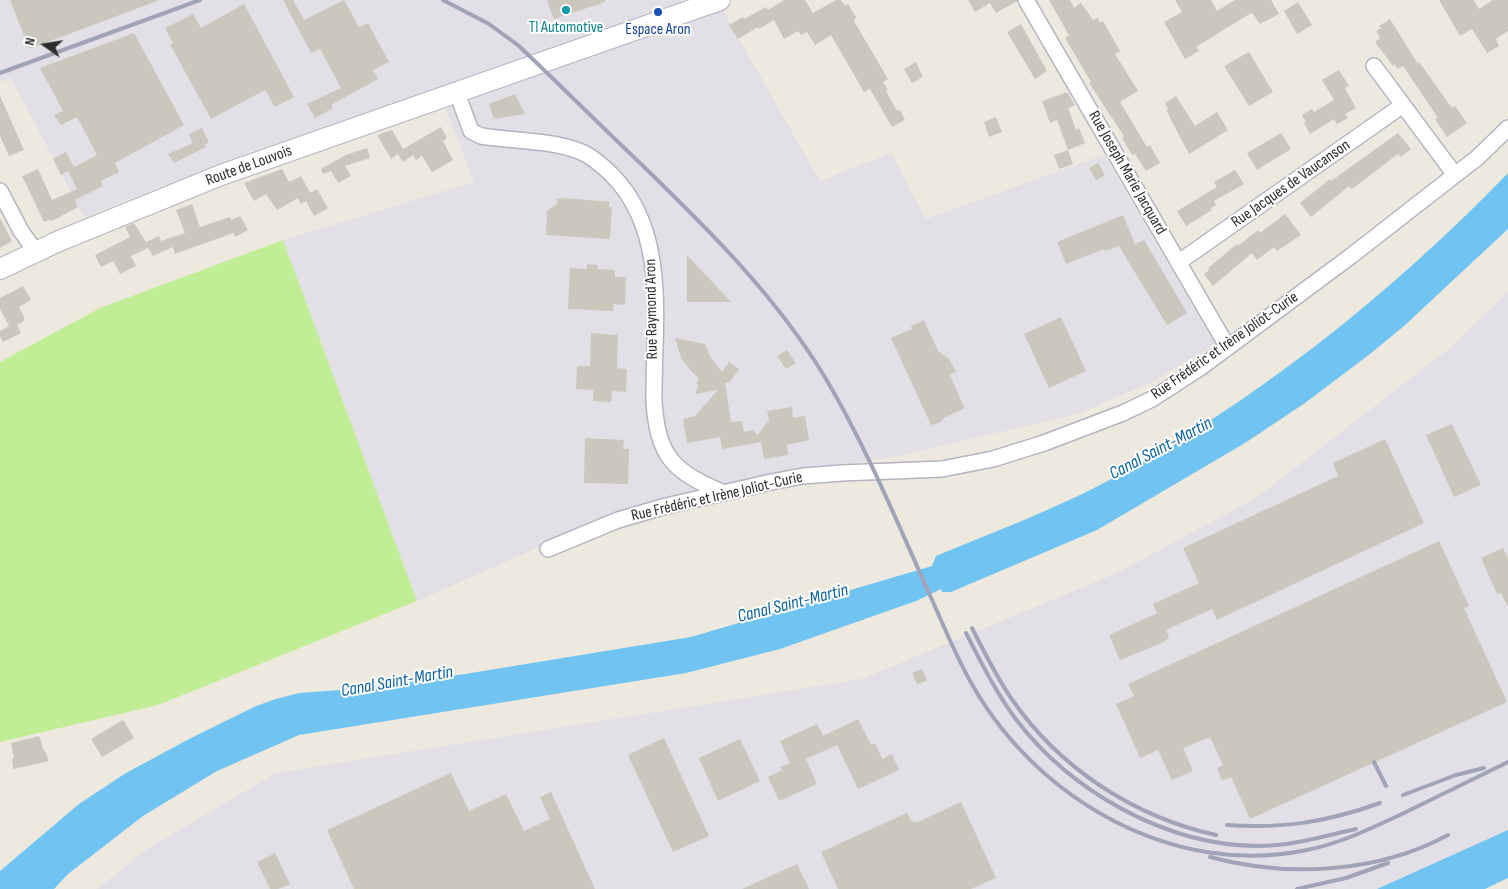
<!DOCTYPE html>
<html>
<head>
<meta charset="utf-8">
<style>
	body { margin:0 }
	#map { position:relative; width:1508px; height:889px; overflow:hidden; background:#eee9df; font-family:"Sofia Sans Condensed",sans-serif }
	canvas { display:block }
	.north { position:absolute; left:20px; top:20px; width:50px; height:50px; -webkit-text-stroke:4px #fff; paint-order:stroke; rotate:283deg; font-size:14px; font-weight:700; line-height:20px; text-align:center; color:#2d2d2d }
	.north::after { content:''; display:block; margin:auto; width:18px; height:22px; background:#2d2d2d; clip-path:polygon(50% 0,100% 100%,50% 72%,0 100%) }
</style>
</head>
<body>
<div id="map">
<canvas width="1508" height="889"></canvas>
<div class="north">N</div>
</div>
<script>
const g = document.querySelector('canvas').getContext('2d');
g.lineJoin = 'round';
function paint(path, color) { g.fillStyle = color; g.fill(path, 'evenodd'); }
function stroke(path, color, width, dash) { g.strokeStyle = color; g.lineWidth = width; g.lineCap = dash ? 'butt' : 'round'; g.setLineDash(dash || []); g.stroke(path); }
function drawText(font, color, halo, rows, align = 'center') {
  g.font = font + ' "Sofia Sans Condensed",sans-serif'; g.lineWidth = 4; g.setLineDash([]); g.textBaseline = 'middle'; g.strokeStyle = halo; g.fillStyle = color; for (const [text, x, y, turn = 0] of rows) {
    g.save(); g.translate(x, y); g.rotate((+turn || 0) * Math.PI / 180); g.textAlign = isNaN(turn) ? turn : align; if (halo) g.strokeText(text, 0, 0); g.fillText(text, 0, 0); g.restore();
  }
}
paint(new Path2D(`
	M 0,0 L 717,0 L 820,181 L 891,153 L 926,219 L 1104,155 L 1215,344 L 1152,382 L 1077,414 L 898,456 L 723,486 L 591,524 L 417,601 L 283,240 L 474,182 L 438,89 L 253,151 L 84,217 L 11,78 L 0,82 Z
	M 1508,292 L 1508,830 L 1377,889 L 97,889 L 147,849 L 276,773 L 862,679 L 1117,573 L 1256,498 L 1451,347 Z`), '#e2dfe7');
paint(new Path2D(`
	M 283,240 L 417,601 L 158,705 L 0,742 L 0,362 L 100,308 Z`), '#c1ed97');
paint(new Path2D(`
	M 1508,173 L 1508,229 L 1404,326 L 1370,354 L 1305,403 L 1245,443 L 1097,530 L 951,592 L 942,592 L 941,589 L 916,601 L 780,649 L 686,673 L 299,735 L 217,771 L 143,816 L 68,874 L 54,889 L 0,889 L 0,871 L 79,804 L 126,773 L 191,738 L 256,706 L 276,699 L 299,693 L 340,690 L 465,674 L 691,637 L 932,566 L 936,556 C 991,533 1048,512 1102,484 C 1252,405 1390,295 1508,173 Z
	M 1508,830 L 1508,878 L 1485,889 L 1377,889 Z`), '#71c4f1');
paint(new Path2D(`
	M 10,0 L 157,0 L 157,1 L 29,49 Z
	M 283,0 L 293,0 L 304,20 L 344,0 L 359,27 L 368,23 L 389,62 L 373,70 L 378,79 L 331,105 L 333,108 L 315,118 L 307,104 L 341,88 L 320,49 L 311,53 Z
	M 547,0 L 605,0 L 605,2 L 554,19 Z
	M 784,0 L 805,0 L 813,13 L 836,0 L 841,0 L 845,6 L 848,4 L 856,17 L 854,21 L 888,79 L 883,82 L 888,90 L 886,91 L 897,111 L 900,110 L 905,120 L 892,127 L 870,89 L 864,92 L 831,35 L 815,45 L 807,32 L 801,35 L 798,31 L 784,39 L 774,20 L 759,29 L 758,27 L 738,39 L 729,25 L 743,17 L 744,19 L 766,7 L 768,10 Z
	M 968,0 L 1017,0 L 1017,1 L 996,13 L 990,3 L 975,12 Z
	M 1049,0 L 1070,0 L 1074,8 L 1081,3 L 1093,20 L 1098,18 L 1100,23 L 1103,21 L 1120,51 L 1115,54 L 1138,91 L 1120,102 L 1147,147 L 1150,145 L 1160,163 L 1146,171 L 1135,154 L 1132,155 L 1122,138 L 1124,136 L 1089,83 L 1091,82 L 1065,38 L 1069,35 Z
	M 1175,0 L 1211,0 L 1217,11 L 1235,0 L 1271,0 L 1279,14 L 1260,24 L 1253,14 L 1251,13 L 1196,47 L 1199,51 L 1185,59 L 1164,22 L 1182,12 Z
	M 1439,0 L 1474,0 L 1479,9 L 1493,0 L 1508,0 L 1508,31 L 1496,39 L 1499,46 L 1487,53 L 1472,29 L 1460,36 Z
	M 1298,2 L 1312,25 L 1297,34 L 1284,11 Z
	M 244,4 L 294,97 L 275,107 L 265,90 L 211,119 L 170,44 L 173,43 L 165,28 L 193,14 L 201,28 Z
	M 1390,19 L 1418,64 L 1419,62 L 1452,108 L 1455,106 L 1467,123 L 1447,137 L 1435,119 L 1438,118 L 1403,66 L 1398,69 L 1394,64 L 1393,66 L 1375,42 L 1380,38 L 1376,31 L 1381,28 L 1379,26 Z
	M 1021,24 L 1047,71 L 1035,79 L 1007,32 Z
	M 134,33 L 184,125 L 115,163 L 119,172 L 101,181 L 103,186 L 75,200 L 78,207 L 52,221 L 49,220 L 44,222 L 22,176 L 38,169 L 52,200 L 77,189 L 68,171 L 61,175 L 53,159 L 66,152 L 74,167 L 97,155 L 77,117 L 61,125 L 54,115 L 63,111 L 40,68 Z
	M 1249,52 L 1273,92 L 1249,106 L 1224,66 Z
	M 916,62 L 923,77 L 912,83 L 904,69 Z
	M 1339,70 L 1349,86 L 1345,88 L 1356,108 L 1345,114 L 1348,118 L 1337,124 L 1334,119 L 1310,134 L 1304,123 L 1306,122 L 1302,115 L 1312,109 L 1314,112 L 1334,100 L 1322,80 Z
	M 1067,92 L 1075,105 L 1068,108 L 1076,130 L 1079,128 L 1085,143 L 1068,150 L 1057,120 L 1050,123 L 1042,101 Z
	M 515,94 L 525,114 L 494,119 L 489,104 Z
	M 0,96 L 24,150 L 9,156 L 0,136 Z
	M 1176,96 L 1195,126 L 1217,112 L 1228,130 L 1189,154 L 1166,110 L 1168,109 L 1165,103 Z
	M 996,117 L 1002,132 L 989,137 L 984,122 Z
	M 441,127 L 447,138 L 443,141 L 453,160 L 432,172 L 422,156 L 416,160 L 413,155 L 403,162 L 398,154 L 391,159 L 377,135 L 392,130 L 403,149 Z
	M 202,128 L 209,142 L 205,145 L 206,147 L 174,163 L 168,154 L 193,143 L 189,134 Z
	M 1281,133 L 1291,149 L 1257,170 L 1247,153 Z
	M 1398,133 L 1411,149 L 1401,157 L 1398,154 L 1352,189 L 1349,186 L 1311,217 L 1300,203 L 1330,179 L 1331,181 Z
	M 367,148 L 370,158 L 345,166 L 351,176 L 338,183 L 331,171 L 323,174 L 321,169 L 346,155 Z
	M 1068,150 L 1073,164 L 1059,169 L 1054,155 Z
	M 1098,163 L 1105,175 L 1096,180 L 1089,168 Z
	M 282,169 L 289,182 L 301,176 L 310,193 L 317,189 L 328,208 L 314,216 L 306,201 L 301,204 L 298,198 L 277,210 L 266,194 L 254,201 L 244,183 Z
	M 1235,170 L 1244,184 L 1214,201 L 1216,205 L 1211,208 L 1212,210 L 1186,226 L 1177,211 L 1217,187 L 1214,182 Z
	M 567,198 L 609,202 L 609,207 L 612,207 L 610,239 L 546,235 L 547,211 L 557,204 L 557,199 Z
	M 192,204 L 200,227 L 230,217 L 231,220 L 240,216 L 248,230 L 235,237 L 233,233 L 175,254 L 173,247 L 153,256 L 148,248 L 131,256 L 136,266 L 120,274 L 113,261 L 101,267 L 95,255 L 130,237 L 125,227 L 134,223 L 146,242 L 159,236 L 161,241 L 185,233 L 176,210 Z
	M 1285,214 L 1301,235 L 1277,251 L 1274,247 L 1257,260 L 1252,253 L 1213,286 L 1204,274 L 1209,270 L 1208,268 L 1237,244 L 1238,246 L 1258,230 L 1260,233 Z
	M 1123,215 L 1135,244 L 1144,240 L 1187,313 L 1167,325 L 1119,246 L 1105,251 L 1104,249 L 1066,264 L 1057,242 Z
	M 0,218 L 12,241 L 0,248 Z
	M 687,255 L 731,302 L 687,302 Z
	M 587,264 L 598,265 L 597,269 L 615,270 L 615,277 L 626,277 L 625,305 L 614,304 L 613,311 L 568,309 L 570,268 L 587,269 Z
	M 23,286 L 31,300 L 19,307 L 24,317 L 24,321 L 17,325 L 21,333 L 3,342 L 0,336 L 0,331 L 9,326 L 0,309 L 0,298 Z
	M 1061,317 L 1086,371 L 1049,388 L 1024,334 Z
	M 924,320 L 938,351 L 949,359 L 956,371 L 950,375 L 964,407 L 963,409 L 944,418 L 941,422 L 935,424 L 931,425 L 891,338 L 912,329 L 911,326 Z
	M 591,333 L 618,335 L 617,368 L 627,369 L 626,392 L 612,391 L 611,402 L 593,401 L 593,390 L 576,389 L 577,366 L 590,366 Z
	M 675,338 L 705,344 L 711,358 L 722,372 L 729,362 L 739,369 L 730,382 L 725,383 L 731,422 L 742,421 L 744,432 L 752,430 L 758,435 L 769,420 L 767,411 L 792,407 L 793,418 L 805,416 L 809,440 L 787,445 L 788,455 L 764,459 L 761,442 L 722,449 L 720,437 L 687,443 L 683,419 L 695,416 L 718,390 L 695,394 L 699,385 L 696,384 L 699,378 L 692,372 L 681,358 Z
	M 787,350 L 796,363 L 786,369 L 777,356 Z
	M 1452,424 L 1481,485 L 1454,497 L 1426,435 Z
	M 585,438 L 624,440 L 623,449 L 629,449 L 628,484 L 584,483 Z
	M 1385,439 L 1424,523 L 1217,620 L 1212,609 L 1166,630 L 1169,638 L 1164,642 L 1120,660 L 1109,635 L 1157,613 L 1153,604 L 1199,583 L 1183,548 L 1338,476 L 1333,463 Z
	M 1439,541 L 1469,606 L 1464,608 L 1507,702 L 1250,819 L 1231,777 L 1222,781 L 1217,768 L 1223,765 L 1210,737 L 1183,748 L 1193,771 L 1172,780 L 1158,750 L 1140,758 L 1116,704 L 1134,696 L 1128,684 Z
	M 1503,548 L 1508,558 L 1508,607 L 1501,593 L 1497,594 L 1481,558 Z
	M 922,669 L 927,681 L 917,684 L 912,673 Z
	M 858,719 L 871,745 L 875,743 L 882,759 L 892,754 L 899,770 L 858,789 L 837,745 L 806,759 L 817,784 L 779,801 L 768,777 L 782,770 L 780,767 L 790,763 L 780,741 L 817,724 L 823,736 Z
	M 123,720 L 134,738 L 102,757 L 91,739 Z
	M 39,736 L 44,751 L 45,751 L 49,761 L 13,769 L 12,759 L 14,758 L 11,743 Z
	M 664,738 L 709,836 L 673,852 L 628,755 Z
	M 740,739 L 760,781 L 718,801 L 699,758 Z
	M 451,773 L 469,811 L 506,794 L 524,831 L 550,819 L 540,797 L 551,792 L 595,889 L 354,889 L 327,830 Z
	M 961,802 L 996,878 L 971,889 L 838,889 L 821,852 L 907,813 L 912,822 L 915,821 L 916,823 Z
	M 275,853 L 290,884 L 278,889 L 270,889 L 257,862 Z
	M 797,864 L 809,889 L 742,889 Z`), '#cac7bd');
const street = new Path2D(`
	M 1026,0 L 1227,346
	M 1374,66 L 1455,175
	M 457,93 L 471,131 L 481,136 C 512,141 550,140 579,151 C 592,156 603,166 613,176 C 670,235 653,326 654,402 C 658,458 674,472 724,493
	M 0,191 L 21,231 L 36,252
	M 1179,262 L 1403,105
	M 548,549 L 618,520 L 666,506 L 771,482 L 803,476 L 842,473 L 942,469 L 993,459 L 1044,443 L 1123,413 L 1152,399 L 1200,368 L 1351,256 L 1455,175 L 1477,158 L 1508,128`);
const secondary = new Path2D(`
	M 0,269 L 59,241 L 221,175 L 720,0`);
stroke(street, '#b3b4c0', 18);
stroke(secondary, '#b3b4c0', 22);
stroke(street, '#fff', 15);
stroke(secondary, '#fff', 20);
stroke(new Path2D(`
	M 443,0 L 489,24 L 519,46 C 560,85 600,125 641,164 C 709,230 777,297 826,379 C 867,448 900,529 933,602 C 946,631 957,659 973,686 C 1038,800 1174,878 1307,850 C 1342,843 1374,827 1406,812 C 1440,795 1474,779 1508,762
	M 0,73 L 200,0
	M 972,628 C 984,652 996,676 1011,698 C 1059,768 1134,817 1216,835
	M 966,633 C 981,662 995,691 1015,718 C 1070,791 1166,846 1259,846 C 1291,846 1324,836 1356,829
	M 1374,762 L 1386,786
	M 1403,795 L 1456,775 L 1484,768
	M 1227,825 C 1283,829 1327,822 1380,803
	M 1210,857 C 1287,878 1378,873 1448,835
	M 1297,889 L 1346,878 L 1388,863`), '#a1a3b7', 4);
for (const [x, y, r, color] of [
	[566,10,5,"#0f9aa8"],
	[658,12,5,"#1a4fb4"]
]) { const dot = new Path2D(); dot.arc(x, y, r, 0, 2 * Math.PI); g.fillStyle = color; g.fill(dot); stroke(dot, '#fff', 2); }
drawText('16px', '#0d838f', '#fff', [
	["TI Automotive",566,28]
]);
drawText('16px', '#164399', '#fff', [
	["Espace Aron",658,30]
]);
drawText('16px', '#2d2d2d', '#fff', [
	["Route de Louvois",249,166,-20],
	["Rue Joseph Marie Jacquard",1127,173,60],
	["Rue Jacques de Vaucanson",1291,184,-35],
	["Rue Raymond Aron",652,309,-91],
	["Rue Frédéric et Irène Joliot-Curie",1225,346,-35],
	["Rue Frédéric et Irène Joliot-Curie",717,497,-13]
]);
drawText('italic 18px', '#0b61a2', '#fff', [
	["Canal Saint-Martin",1161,449,-28],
	["Canal Saint-Martin",793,604,-14],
	["Canal Saint-Martin",397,682,-10]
]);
</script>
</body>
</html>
